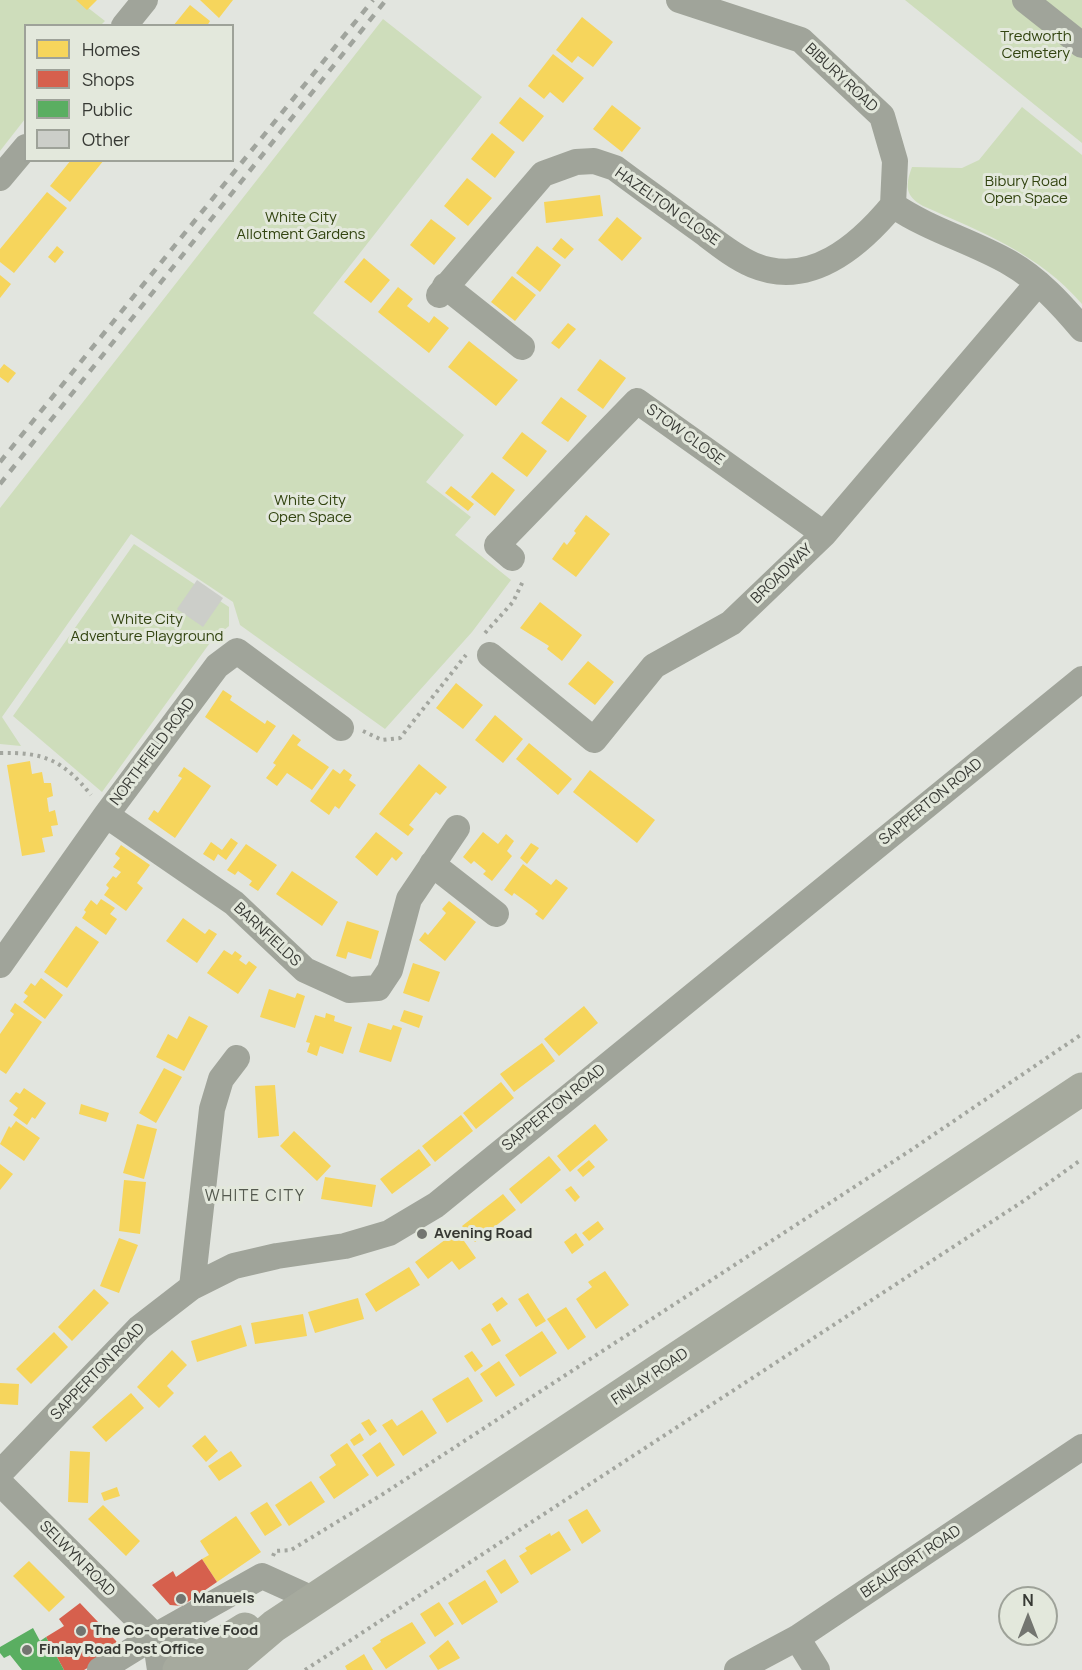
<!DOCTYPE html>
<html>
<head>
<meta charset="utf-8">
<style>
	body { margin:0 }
	#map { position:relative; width:1082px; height:1670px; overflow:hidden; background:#e2e5df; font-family:Manrope,sans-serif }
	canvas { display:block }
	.legend { position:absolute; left:24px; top:24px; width:210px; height:138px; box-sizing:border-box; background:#e3e8dc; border:2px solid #9ea299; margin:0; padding:8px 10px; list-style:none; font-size:18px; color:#373934 }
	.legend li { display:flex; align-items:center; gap:12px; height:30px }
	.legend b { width:30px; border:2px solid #9ea299 }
	.north { position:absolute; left:998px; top:1586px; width:60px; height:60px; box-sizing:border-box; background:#e3e8dc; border:2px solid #9ea299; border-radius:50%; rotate:0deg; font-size:16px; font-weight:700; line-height:24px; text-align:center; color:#373934 }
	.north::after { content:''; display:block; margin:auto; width:21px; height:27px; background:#737570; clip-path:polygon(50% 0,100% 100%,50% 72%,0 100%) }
</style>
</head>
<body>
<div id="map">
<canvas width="1082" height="1670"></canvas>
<ul class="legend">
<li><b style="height:16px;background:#f6d55c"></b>Homes</li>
<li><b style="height:16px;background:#d6604d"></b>Shops</li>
<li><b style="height:16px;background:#5aae61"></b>Public</li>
<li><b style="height:16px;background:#cccec9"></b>Other</li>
</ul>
<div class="north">N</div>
</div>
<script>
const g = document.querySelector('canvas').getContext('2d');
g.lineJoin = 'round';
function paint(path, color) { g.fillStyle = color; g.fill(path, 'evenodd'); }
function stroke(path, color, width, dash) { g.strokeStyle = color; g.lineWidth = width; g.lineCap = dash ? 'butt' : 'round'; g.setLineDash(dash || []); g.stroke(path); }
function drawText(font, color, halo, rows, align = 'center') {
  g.font = font + ' Manrope,sans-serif'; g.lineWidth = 6; g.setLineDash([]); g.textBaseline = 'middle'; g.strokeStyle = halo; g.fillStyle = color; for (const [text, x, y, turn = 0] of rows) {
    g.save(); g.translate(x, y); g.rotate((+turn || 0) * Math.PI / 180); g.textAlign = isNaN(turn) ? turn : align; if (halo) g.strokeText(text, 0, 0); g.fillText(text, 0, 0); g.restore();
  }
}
paint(new Path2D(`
	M 0,0 L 78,0 L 105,21 L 101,25 L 26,26 L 25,119 L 0,151 Z
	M 905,0 L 1082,0 L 1082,143 Z
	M 383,19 L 482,97 L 313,313 L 464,435 L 426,482 L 471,517 L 455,535 L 511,580 L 472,632 L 385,729 L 240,625 L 233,602 L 131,534 L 2,717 L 21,746 L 0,744 L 0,508 Z
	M 1022,107 L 1082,155 L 1082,304 C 1039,254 982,232 923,206 C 905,196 905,186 912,167 L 962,168 L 979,160 Z
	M 134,544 L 229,607 L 229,626 L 212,640 L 102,792 L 13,716 Z`), '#ceddbb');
paint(new Path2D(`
	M 76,0 L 97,0 L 87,10 Z
	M 200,0 L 233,0 L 219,18 Z
	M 190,5 L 210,21 L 207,26 L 173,26 Z
	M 582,17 L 613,42 L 593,67 L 578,56 L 572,63 L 556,50 Z
	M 553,54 L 584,78 L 563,103 L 550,92 L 544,99 L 528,86 Z
	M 520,97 L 544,116 L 523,142 L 499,123 Z
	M 612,105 L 641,128 L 622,152 L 593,129 Z
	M 492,133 L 515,152 L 495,178 L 471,159 Z
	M 71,160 L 104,160 L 70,202 L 50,186 Z
	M 467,178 L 492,198 L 468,226 L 444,206 Z
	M 47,192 L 67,208 L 14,273 L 0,262 L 0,249 Z
	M 600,195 L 603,216 L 546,223 L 544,202 Z
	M 617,217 L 642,238 L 622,261 L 598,240 Z
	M 431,219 L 456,238 L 434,265 L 410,245 Z
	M 561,238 L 574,249 L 565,259 L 552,249 Z
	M 57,246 L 64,252 L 55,263 L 48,257 Z
	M 537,246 L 561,265 L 540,292 L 516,273 Z
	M 364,258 L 390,280 L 371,303 L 344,282 Z
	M 0,275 L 11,284 L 0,298 Z
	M 512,276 L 536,295 L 515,321 L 491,302 Z
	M 398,287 L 413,299 L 407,306 L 429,323 L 434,316 L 449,328 L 429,353 L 378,312 Z
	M 568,323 L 576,329 L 559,349 L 551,343 Z
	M 469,341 L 518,380 L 496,406 L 448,367 Z
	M 600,359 L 626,378 L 603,409 L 577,390 Z
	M 4,364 L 16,373 L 8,383 L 0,377 L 0,369 Z
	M 561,397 L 587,416 L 568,442 L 541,423 Z
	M 522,432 L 547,451 L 527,477 L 502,458 Z
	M 492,472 L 515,490 L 495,516 L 471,497 Z
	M 451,486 L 474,504 L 468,511 L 445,493 Z
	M 586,515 L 610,534 L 576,577 L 552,559 L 564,542 L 567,545 L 576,533 L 574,531 Z
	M 540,602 L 582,635 L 562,661 L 547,649 L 549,646 L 520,628 Z
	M 588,661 L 614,682 L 595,705 L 568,684 Z
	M 456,683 L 483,705 L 463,729 L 436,708 Z
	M 223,690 L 232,696 L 230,700 L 265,724 L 267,720 L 276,726 L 257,753 L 205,717 Z
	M 495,715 L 523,739 L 503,763 L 475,740 Z
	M 293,734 L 301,740 L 297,745 L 329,767 L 312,790 L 287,773 L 277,786 L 266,778 L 276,765 L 273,763 Z
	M 529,743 L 572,779 L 558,795 L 516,759 Z
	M 30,761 L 32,774 L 42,772 L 44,783 L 51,783 L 53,796 L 47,798 L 49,812 L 55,810 L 58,825 L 51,826 L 53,836 L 42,838 L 45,852 L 22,856 L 7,765 Z
	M 419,764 L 447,787 L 440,795 L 436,792 L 414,819 L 409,825 L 414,829 L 408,836 L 379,814 Z
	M 184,767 L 211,786 L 175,838 L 148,819 L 154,810 L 158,813 L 162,807 L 182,778 L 178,776 Z
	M 333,769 L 340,774 L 344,769 L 352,775 L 349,780 L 356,785 L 339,809 L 335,806 L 329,815 L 310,801 Z
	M 590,770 L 655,820 L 637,843 L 573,792 Z
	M 376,832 L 403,853 L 396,861 L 392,857 L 377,876 L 355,857 Z
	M 483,832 L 498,844 L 506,834 L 514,841 L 507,851 L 512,856 L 492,881 L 483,874 L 486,871 L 474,861 L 471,864 L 463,857 Z
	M 231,838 L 238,843 L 226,860 L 218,854 L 214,861 L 203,854 L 211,842 L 222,850 Z
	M 531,843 L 539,848 L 527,864 L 520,858 Z
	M 246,844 L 277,865 L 258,891 L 249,885 L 252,881 L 238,871 L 235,875 L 227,870 Z
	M 121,845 L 150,865 L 137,883 L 143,888 L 126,911 L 104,895 L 109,888 L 106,885 L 113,876 L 116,878 L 121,872 L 113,867 L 120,858 L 115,854 Z
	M 523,864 L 551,885 L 556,879 L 568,888 L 543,920 L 535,914 L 538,911 L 532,906 L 514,893 L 512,896 L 504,890 Z
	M 292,871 L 338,902 L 322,926 L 276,894 Z
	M 101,899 L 115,908 L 110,914 L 117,919 L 106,935 L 82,918 L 86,912 L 84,910 L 91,900 L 97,905 Z
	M 449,901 L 476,922 L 445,961 L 419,940 L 425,932 L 428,935 L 442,918 L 446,913 L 442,909 Z
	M 183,918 L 205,934 L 209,929 L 217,934 L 197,963 L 166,941 Z
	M 347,921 L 379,931 L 371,959 L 348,952 L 346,959 L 336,956 Z
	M 76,926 L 99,942 L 67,988 L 44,972 Z
	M 224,950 L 232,955 L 235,951 L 242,956 L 239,960 L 246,965 L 249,961 L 257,967 L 238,994 L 207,973 Z
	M 413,963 L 440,972 L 429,1002 L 403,993 Z
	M 41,978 L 63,995 L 45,1019 L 23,1002 L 28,996 L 24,993 L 31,983 L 35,986 Z
	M 269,989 L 295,998 L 297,993 L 305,996 L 295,1028 L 260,1017 Z
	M 15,1003 L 42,1022 L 6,1074 L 0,1070 L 0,1034 L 14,1014 L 10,1011 Z
	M 584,1006 L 598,1023 L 559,1056 L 544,1039 Z
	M 404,1010 L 423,1016 L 419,1028 L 400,1021 Z
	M 326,1013 L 335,1016 L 334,1021 L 352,1027 L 343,1054 L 320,1046 L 317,1056 L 307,1052 L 310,1043 L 306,1042 L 315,1015 L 325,1018 Z
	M 189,1016 L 208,1026 L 184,1071 L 156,1057 L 168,1034 L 177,1039 Z
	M 368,1023 L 391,1030 L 393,1025 L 402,1028 L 391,1062 L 359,1052 Z
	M 542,1043 L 555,1061 L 514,1092 L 500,1074 Z
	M 164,1068 L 182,1077 L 156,1123 L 139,1113 Z
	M 501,1082 L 514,1098 L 476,1129 L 463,1113 Z
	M 275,1085 L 279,1136 L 258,1138 L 255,1086 Z
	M 24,1088 L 46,1103 L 35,1119 L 32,1117 L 27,1125 L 13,1115 L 18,1108 L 9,1101 L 16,1092 L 20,1094 Z
	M 81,1104 L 109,1113 L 106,1122 L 79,1114 Z
	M 461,1115 L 473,1131 L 435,1162 L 422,1146 Z
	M 16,1121 L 40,1138 L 24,1161 L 0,1144 L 9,1126 L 11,1128 Z
	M 137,1124 L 157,1129 L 144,1179 L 123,1173 Z
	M 595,1124 L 608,1140 L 570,1172 L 557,1156 Z
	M 294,1131 L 331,1166 L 317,1181 L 280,1146 Z
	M 419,1149 L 431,1165 L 392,1194 L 380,1179 Z
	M 549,1156 L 561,1170 L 521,1204 L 509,1189 Z
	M 589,1160 L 595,1167 L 583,1177 L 577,1170 Z
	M 0,1164 L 13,1174 L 0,1190 Z
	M 325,1177 L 376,1185 L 372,1207 L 321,1199 Z
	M 124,1180 L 146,1182 L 140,1234 L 119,1231 Z
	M 571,1186 L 580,1197 L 575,1202 L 565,1190 Z
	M 503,1194 L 516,1210 L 475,1242 L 462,1226 Z
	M 598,1221 L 604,1229 L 589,1241 L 582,1233 Z
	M 457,1231 L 476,1258 L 459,1270 L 452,1261 L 428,1279 L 415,1262 Z
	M 576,1233 L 584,1245 L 572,1254 L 564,1242 Z
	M 119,1238 L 138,1245 L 119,1293 L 100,1286 Z
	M 409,1267 L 420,1285 L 376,1312 L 365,1294 Z
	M 605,1271 L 629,1305 L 596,1329 L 576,1299 L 592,1287 L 588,1282 Z
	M 94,1289 L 109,1303 L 72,1341 L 58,1327 Z
	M 528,1293 L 546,1321 L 536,1327 L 518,1299 Z
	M 502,1297 L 508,1304 L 497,1312 L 492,1304 Z
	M 358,1298 L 364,1319 L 315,1333 L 308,1312 Z
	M 566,1307 L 586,1337 L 568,1350 L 547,1319 Z
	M 303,1314 L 307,1336 L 255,1344 L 251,1323 Z
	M 490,1323 L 501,1341 L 492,1346 L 481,1329 Z
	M 241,1325 L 247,1346 L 197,1362 L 191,1341 Z
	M 542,1331 L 557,1353 L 520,1377 L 505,1355 Z
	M 54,1332 L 68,1347 L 31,1384 L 16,1369 Z
	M 172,1350 L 187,1365 L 167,1386 L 174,1393 L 159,1408 L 137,1387 Z
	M 472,1351 L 483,1366 L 475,1372 L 464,1356 Z
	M 499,1361 L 515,1385 L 496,1397 L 480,1374 Z
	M 468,1377 L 483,1401 L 447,1423 L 432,1399 Z
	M 0,1383 L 19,1384 L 18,1405 L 0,1404 Z
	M 131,1393 L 144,1408 L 106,1442 L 92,1427 Z
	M 422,1410 L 437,1433 L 403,1456 L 382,1425 L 392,1419 L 397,1426 Z
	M 369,1419 L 377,1431 L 370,1436 L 361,1423 Z
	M 360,1433 L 364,1440 L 354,1446 L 350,1440 Z
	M 205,1435 L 218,1451 L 206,1462 L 192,1446 Z
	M 380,1442 L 395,1465 L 377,1477 L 362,1455 Z
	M 347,1443 L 369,1475 L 334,1499 L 319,1477 L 336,1465 L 330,1455 Z
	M 70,1451 L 90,1452 L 88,1503 L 68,1502 Z
	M 231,1451 L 242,1466 L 219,1481 L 208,1466 Z
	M 311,1481 L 325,1502 L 289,1526 L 275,1505 Z
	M 117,1487 L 120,1496 L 104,1501 L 101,1493 Z
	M 267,1502 L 282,1525 L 265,1536 L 250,1513 Z
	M 103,1505 L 140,1541 L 126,1556 L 88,1519 Z
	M 587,1509 L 601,1531 L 582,1544 L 568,1520 Z
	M 236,1516 L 261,1552 L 217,1582 L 202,1559 L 209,1555 L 200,1541 Z
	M 559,1531 L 571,1550 L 531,1575 L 519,1556 L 527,1551 L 525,1548 L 550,1533 L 551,1536 Z
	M 505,1559 L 519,1582 L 501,1594 L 486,1571 Z
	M 29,1561 L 65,1597 L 49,1612 L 13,1576 Z
	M 485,1580 L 498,1602 L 462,1625 L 448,1603 Z
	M 439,1602 L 454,1624 L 435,1637 L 420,1614 Z
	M 412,1622 L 426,1643 L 386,1669 L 372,1648 L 381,1642 L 380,1640 Z
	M 448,1640 L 460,1658 L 438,1670 L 429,1656 Z
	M 364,1654 L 373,1670 L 347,1670 L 345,1666 Z`), '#f6d55c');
paint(new Path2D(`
	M 202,1559 L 217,1582 L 182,1606 L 170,1605 L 152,1585 L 173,1571 L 176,1577 Z
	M 80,1603 L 117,1642 L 115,1652 L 84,1670 L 64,1670 L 46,1637 L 64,1626 L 59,1619 Z`), '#d6604d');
paint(new Path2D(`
	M 33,1628 L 40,1641 L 46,1637 L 64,1670 L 22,1670 L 10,1655 L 4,1658 L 0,1653 L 0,1647 Z`), '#5aae61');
paint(new Path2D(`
	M 197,580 L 223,598 L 203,627 L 177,609 Z`), '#cccec9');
stroke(new Path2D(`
	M 485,633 L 513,602 L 524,579
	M 363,731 L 382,740 L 400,738 L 466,655
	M 0,753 C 44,752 63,760 91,795
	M 273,1556 L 275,1551 L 291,1550 L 383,1494 L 911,1150 L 1082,1034
	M 305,1670 L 1025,1200 L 1082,1159`), '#a3a69f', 4, [3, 4.5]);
stroke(new Path2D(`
	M 679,0 L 801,40 L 882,116 L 895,161 L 893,205 C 929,230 972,241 1010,263 C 1038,279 1061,304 1082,329
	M 1025,0 L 1082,45
	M 124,26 L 145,0
	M 0,178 L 26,147
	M 445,286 L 522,347
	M 439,295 L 543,174 L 576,162 L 594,161 L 615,168 C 643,189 671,209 700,230 C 716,242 734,257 753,265 C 810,289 859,246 893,205
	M 512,558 L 497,545 L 637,401 L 824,534
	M 490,655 L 594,740 L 654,666 L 731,623 L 824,534 L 1038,283
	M 106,815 L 234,903 L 305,970 L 349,990 L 378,988 L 390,970 L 409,899 L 457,828
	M 432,864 L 496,914
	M 0,965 L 106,815 L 217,666 L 237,651 L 341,728
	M 192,1287 L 212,1109 L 221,1079 L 237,1058
	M 0,1473 L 139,1328 L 192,1287 L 234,1266 L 277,1256 L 345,1246 L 389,1233 L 436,1205 L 1082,679
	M 0,1483 L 155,1636 L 202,1656
	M 155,1636 L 160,1670
	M 797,1638 L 817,1670
	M 100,1670 L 155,1636 L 262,1576 L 315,1600
	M 737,1670 L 797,1638 L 1082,1447`), '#a0a49a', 26);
stroke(new Path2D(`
	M 179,1670 L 245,1629
	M 222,1670 L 274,1626 L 1082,1089`), '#a6aa9e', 33);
stroke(new Path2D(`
	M 0,462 L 373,0
	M 0,484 L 386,0`), '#a0a49d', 4.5, [8, 8]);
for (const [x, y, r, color] of [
	[422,1234,6,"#737570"],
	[181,1599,6,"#737570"],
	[81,1631,6,"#737570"],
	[27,1650,6,"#737570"]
]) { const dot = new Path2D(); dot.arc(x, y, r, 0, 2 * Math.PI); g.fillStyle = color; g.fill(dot); stroke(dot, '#e3e8dc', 2); }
drawText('15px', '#324410', '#e3e8dc', [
	["Tredworth",1036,37],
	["Cemetery",1036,54],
	["Bibury Road",1026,182],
	["Open Space",1026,199],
	["White City",301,218],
	["Allotment Gardens",301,235],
	["White City",310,501],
	["Open Space",310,518],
	["White City",147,620],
	["Adventure Playground",147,637]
]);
drawText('15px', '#373934', '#e3e8dc', [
	["BIBURY ROAD",841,78,43],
	["HAZELTON CLOSE",667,207,35],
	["STOW CLOSE",685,435,36],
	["BROADWAY",782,574,-44],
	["NORTHFIELD ROAD",153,752,-53],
	["SAPPERTON ROAD",931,802,-39],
	["BARNFIELDS",267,935,43],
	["SAPPERTON ROAD",554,1108,-39],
	["SAPPERTON ROAD",98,1372,-46],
	["FINLAY ROAD",650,1377,-34],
	["SELWYN ROAD",77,1559,45],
	["BEAUFORT ROAD",911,1562,-34]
]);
drawText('bold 15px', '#373934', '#e3e8dc', [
	["Avening Road",434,1234],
	["Manuels",193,1599],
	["The Co-operative Food",93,1631],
	["Finlay Road Post Office",39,1650]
], 'left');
g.letterSpacing = '1.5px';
drawText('16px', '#54594f', '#e3e8dc', [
	["WHITE CITY",255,1197]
]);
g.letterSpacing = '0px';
</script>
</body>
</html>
